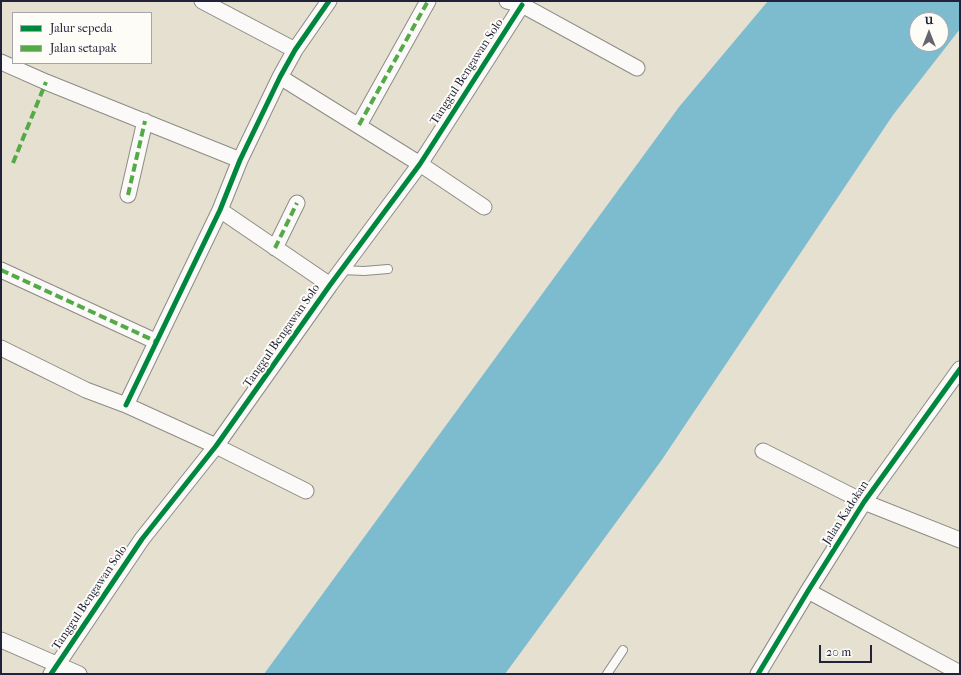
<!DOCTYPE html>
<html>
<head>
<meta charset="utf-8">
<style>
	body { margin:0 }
	#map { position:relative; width:961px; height:675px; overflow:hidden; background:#e5e0d0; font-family:"IM FELL French Canon",serif }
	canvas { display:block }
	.frame { position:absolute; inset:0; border:2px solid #22223b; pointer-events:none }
	.legend { position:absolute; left:12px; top:12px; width:140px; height:52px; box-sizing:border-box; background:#fdfcf7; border:1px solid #a5a5ac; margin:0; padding:5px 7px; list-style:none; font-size:12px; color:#22223b }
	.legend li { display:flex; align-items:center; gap:8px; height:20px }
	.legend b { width:20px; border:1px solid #a5a5ac }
	.north { position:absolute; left:909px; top:12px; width:40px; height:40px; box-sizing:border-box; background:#fdfcf7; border:1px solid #a5a5ac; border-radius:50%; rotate:0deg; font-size:11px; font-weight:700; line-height:16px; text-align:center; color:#22223b }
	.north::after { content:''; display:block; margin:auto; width:14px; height:18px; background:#66646f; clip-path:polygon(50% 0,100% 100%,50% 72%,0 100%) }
	.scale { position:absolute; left:819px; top:645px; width:53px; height:18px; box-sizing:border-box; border:2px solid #22223b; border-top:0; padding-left:5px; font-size:12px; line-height:14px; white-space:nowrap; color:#22223b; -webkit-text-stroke:3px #fdfcf7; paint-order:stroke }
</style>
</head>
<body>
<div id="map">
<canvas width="961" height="675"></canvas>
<div class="frame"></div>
<ul class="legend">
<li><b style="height:5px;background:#00873e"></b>Jalur sepeda</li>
<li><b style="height:5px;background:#53aa46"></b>Jalan setapak</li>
</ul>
<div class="north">U</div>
<div class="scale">20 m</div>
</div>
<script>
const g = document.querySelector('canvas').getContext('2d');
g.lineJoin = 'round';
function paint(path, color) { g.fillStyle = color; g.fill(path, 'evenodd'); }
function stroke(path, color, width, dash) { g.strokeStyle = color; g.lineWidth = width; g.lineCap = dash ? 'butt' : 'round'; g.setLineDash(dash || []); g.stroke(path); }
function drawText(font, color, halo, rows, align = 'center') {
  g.font = font + ' "IM FELL French Canon",serif'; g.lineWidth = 4; g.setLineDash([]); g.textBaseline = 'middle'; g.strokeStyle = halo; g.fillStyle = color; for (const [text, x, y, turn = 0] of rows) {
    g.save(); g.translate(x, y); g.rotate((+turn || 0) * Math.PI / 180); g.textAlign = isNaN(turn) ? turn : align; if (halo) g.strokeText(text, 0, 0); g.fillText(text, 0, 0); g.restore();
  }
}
paint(new Path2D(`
	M 768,1 L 960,1 L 960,29 L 893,115 L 661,461 L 505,674 L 264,674 L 679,107 ZM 917,20 L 941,20 L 941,44 L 917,44 Z`), '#7dbccf');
const service = new Path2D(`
	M 342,270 L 364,271 L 388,269
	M 607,674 L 623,650`);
const minor = new Path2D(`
	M 202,1 L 295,50
	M 507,1 L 522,5 L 637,68
	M 1,62 L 46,82 L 240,160
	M 280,77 L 420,164 L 484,207
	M 359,125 L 428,1
	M 128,195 L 145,121
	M 220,210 L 330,285
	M 275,248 L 297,203
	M 1,270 L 155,341
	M 1,348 L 86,390 L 126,405 L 216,446 L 306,491
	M 126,405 L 220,210 L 240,160 L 280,77 L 295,50 L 329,1
	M 763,451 L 864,502 L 960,540
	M 808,591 L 960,673
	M 1,640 L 79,674
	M 51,674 L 142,539 L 216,446 L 330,285 L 420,164 L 522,5
	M 758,674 L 808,591 L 864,502 L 960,369`);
stroke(service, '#8d8b86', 10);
stroke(minor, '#8d8b86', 17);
stroke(service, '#fbfaf8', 8);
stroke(minor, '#fbfaf8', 15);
stroke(new Path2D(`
	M 359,125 L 428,1
	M 13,163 L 46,82
	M 128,195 L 145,121
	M 275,248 L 297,203
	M 1,270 L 155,341`), '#53aa46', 4, [8, 4]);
stroke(new Path2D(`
	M 126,405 L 220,210 L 240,160 L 280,77 L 295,50 L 329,1
	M 51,674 L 142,539 L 216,446 L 330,285 L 420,164 L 522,5
	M 758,674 L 808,591 L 864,502 L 960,369`), '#00873e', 5);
drawText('12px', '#22223b', '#fdfcf7', [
	["Tanggul Bengawan Solo",467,72,-57],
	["Tanggul Bengawan Solo",282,336,-55],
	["Jalan Kadokan",846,513,-57],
	["Tanggul Bengawan Solo",90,598,-56]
]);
</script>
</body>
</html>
